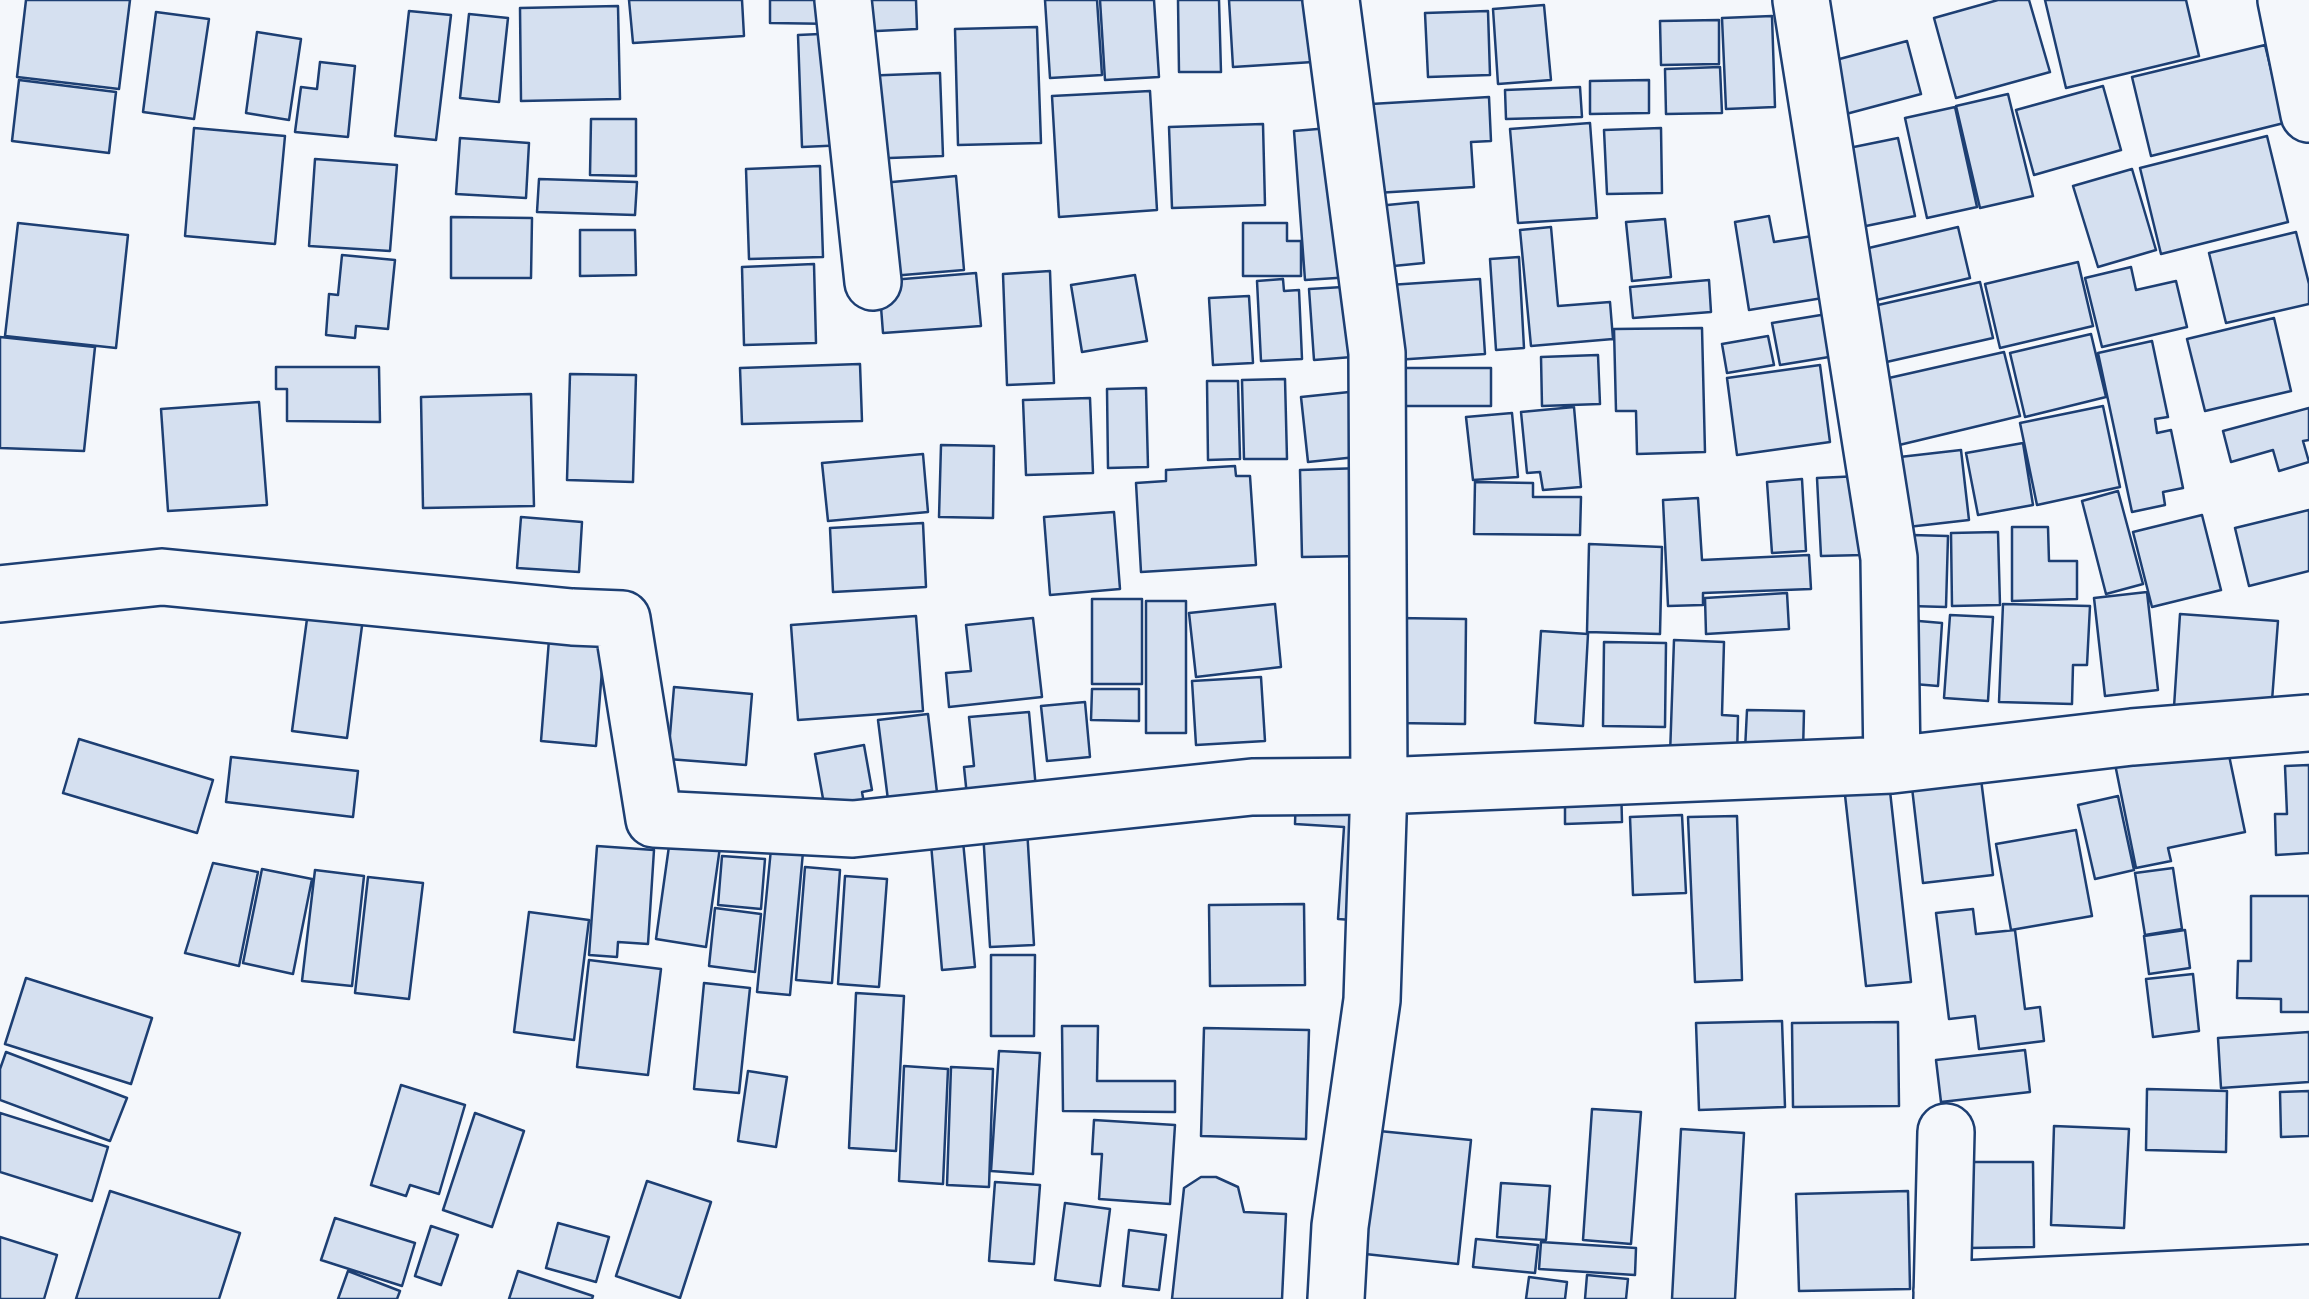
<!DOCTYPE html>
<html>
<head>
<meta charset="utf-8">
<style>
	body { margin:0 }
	canvas { display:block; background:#f4f7fb }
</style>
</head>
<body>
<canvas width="2309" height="1299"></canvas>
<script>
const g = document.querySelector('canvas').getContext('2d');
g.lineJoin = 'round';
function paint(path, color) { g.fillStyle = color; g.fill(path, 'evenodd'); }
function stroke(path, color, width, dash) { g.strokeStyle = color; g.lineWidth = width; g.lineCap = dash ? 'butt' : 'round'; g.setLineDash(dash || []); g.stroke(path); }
const building = new Path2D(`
	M 26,0 L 130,0 L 119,89 L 17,77 Z
	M 629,0 L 742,0 L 744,36 L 633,43 Z
	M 770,0 L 837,0 L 837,24 L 770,23 Z
	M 856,0 L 916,0 L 917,29 L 857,32 Z
	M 1045,0 L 1097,0 L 1102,75 L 1050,78 Z
	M 1100,0 L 1154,0 L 1159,77 L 1105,80 Z
	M 1178,0 L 1219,0 L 1221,72 L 1179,72 Z
	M 1229,0 L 1325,0 L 1329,61 L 1233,67 Z
	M 1998,0 L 2029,0 L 2050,72 L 1956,98 L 1934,18 Z
	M 2045,0 L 2186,0 L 2199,56 L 2066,88 Z
	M 1544,5 L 1551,80 L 1498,84 L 1493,9 Z
	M 618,6 L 620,99 L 521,101 L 520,8 Z
	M 409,11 L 451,15 L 436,140 L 395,136 Z
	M 1488,11 L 1490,75 L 1428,77 L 1425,13 Z
	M 156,12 L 209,19 L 194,119 L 143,112 Z
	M 469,14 L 508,18 L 499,102 L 460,98 Z
	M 1772,16 L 1775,107 L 1726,109 L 1722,18 Z
	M 1719,20 L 1719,64 L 1661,65 L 1660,21 Z
	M 1037,27 L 1041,143 L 958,145 L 955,29 Z
	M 257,32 L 301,39 L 289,120 L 246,113 Z
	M 842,33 L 847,145 L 802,147 L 798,35 Z
	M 1907,41 L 1921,94 L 1846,114 L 1832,61 Z
	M 2265,45 L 2284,123 L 2151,156 L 2132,77 Z
	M 320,62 L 355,66 L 348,137 L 295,132 L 301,87 L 317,89 Z
	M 1720,67 L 1722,113 L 1666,114 L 1665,69 Z
	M 940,73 L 943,156 L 863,159 L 860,76 Z
	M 19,80 L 116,92 L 109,153 L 12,141 Z
	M 1649,80 L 1649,113 L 1590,114 L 1590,81 Z
	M 2103,86 L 2121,150 L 2034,175 L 2016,110 Z
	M 1580,87 L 1582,117 L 1506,119 L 1505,90 Z
	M 1150,91 L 1157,210 L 1059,217 L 1052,96 Z
	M 2008,94 L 2033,196 L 1980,208 L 1956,106 Z
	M 1489,97 L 1491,141 L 1471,142 L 1474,187 L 1376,193 L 1371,104 Z
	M 1955,107 L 1977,207 L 1927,218 L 1905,118 Z
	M 591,119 L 636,119 L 636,176 L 590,175 Z
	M 1590,123 L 1597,218 L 1518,223 L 1510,129 Z
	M 1263,124 L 1265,205 L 1172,208 L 1169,127 Z
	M 1341,127 L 1352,277 L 1305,280 L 1294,131 Z
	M 194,128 L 285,136 L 275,244 L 185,236 Z
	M 1661,128 L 1662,193 L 1607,194 L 1604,130 Z
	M 2267,136 L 2288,222 L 2161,254 L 2140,168 Z
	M 460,138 L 529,143 L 526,198 L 456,194 Z
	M 1898,138 L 1915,216 L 1856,228 L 1839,150 Z
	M 315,159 L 397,165 L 390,251 L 309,246 Z
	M 820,166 L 823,257 L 749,259 L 746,169 Z
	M 2132,169 L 2156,250 L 2098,267 L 2073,186 Z
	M 956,176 L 964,270 L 879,277 L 871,184 Z
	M 539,179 L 637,182 L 635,215 L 537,212 Z
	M 1418,202 L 1424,263 L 1373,268 L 1367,207 Z
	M 1769,216 L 1774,242 L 1825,234 L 1835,296 L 1749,310 L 1735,222 Z
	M 451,217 L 532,218 L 531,278 L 451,278 Z
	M 1665,219 L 1671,277 L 1632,281 L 1626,222 Z
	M 18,223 L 128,235 L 116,348 L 5,336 Z
	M 1243,223 L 1287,223 L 1287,241 L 1301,241 L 1301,276 L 1243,276 Z
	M 1551,227 L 1558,306 L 1610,302 L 1613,339 L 1531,346 L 1520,230 Z
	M 1958,227 L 1970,278 L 1868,302 L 1856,251 Z
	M 580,230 L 635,230 L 636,275 L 580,276 Z
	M 2296,232 L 2309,284 L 2309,304 L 2226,323 L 2209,253 Z
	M 342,255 L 395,260 L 388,329 L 356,326 L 355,338 L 326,335 L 329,294 L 338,295 Z
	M 1519,257 L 1524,348 L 1496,350 L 1490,259 Z
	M 2078,262 L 2093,326 L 2000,348 L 1985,284 Z
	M 814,264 L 816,343 L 744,345 L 742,267 Z
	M 2131,267 L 2136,290 L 2176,281 L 2187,327 L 2102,347 L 2085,278 Z
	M 1050,271 L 1054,383 L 1007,385 L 1003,274 Z
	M 976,273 L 981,326 L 883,333 L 879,281 Z
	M 1135,275 L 1147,341 L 1082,352 L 1071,285 Z
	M 1283,279 L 1284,291 L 1299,290 L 1302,359 L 1261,361 L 1257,281 Z
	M 1480,279 L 1485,354 L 1380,361 L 1374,286 Z
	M 1709,280 L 1711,312 L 1633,318 L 1630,287 Z
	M 1980,282 L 1993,338 L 1882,363 L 1869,307 Z
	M 1360,286 L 1365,356 L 1314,360 L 1309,289 Z
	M 1249,296 L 1253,363 L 1213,365 L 1209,298 Z
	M 1827,314 L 1835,356 L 1780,365 L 1772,323 Z
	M 2274,318 L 2291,391 L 2205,411 L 2187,339 Z
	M 1702,328 L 1705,452 L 1637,454 L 1636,411 L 1616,411 L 1614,329 Z
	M 2091,334 L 2106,397 L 2025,417 L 2010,353 Z
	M 1768,336 L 1774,365 L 1727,373 L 1722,344 Z
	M 0,337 L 95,347 L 84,451 L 0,448 Z
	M 2152,341 L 2168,417 L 2155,419 L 2157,433 L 2171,430 L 2183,488 L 2163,492 L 2165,505 L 2132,512 L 2098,353 Z
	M 2004,352 L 2020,416 L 1895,446 L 1880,380 Z
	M 1598,355 L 1600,404 L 1542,406 L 1541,357 Z
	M 860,364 L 862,421 L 742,424 L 740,368 Z
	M 1820,365 L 1830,442 L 1737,455 L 1727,378 Z
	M 276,367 L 379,367 L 380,422 L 287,421 L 287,389 L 276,389 Z
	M 1386,368 L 1491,368 L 1491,406 L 1385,406 Z
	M 570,374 L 636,375 L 633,482 L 567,480 Z
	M 1285,379 L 1287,459 L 1244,459 L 1242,380 Z
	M 1207,381 L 1238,381 L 1240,459 L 1208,460 Z
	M 1146,388 L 1148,467 L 1108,468 L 1107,389 Z
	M 1359,391 L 1366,456 L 1308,462 L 1301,397 Z
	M 531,394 L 534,506 L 423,508 L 421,397 Z
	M 1090,398 L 1093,473 L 1026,475 L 1023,400 Z
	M 259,402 L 267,505 L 168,511 L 161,409 Z
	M 2103,406 L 2120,487 L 2037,505 L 2020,423 Z
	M 1574,407 L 1581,487 L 1543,490 L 1540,472 L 1527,473 L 1521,412 Z
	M 2309,408 L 2309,440 L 2303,441 L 2309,462 L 2279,471 L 2273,450 L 2231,462 L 2223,431 Z
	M 1512,413 L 1518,477 L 1473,480 L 1466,417 Z
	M 2023,443 L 2033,505 L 1978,515 L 1966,453 Z
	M 941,445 L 994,446 L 993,518 L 939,517 Z
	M 1961,450 L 1969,520 L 1899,528 L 1891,458 Z
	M 923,454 L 928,512 L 828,521 L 822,463 Z
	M 1235,466 L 1236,476 L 1250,476 L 1256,565 L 1141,572 L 1136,483 L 1166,481 L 1166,470 Z
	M 1362,468 L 1364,556 L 1302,557 L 1300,470 Z
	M 1860,476 L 1864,555 L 1821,556 L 1817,478 Z
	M 1802,479 L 1806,551 L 1772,553 L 1767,482 Z
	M 1475,482 L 1533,483 L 1533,497 L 1581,497 L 1580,535 L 1474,534 Z
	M 2118,491 L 2143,584 L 2106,594 L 2082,501 Z
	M 1698,498 L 1702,560 L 1809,555 L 1811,589 L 1703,593 L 1703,605 L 1668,606 L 1663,500 Z
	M 2309,510 L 2309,571 L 2249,586 L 2235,528 Z
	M 1114,512 L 1120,589 L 1050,595 L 1044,517 Z
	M 2202,515 L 2221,590 L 2152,607 L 2133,532 Z
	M 521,517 L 582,522 L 579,572 L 517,568 Z
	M 923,523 L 926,587 L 833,592 L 830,528 Z
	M 2012,527 L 2048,527 L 2049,561 L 2077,561 L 2077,599 L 2012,601 Z
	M 1998,532 L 2000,605 L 1952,606 L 1951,533 Z
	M 1912,535 L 1948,536 L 1946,607 L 1910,606 Z
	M 1589,544 L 1662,547 L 1660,634 L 1587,632 Z
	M 2147,592 L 2158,690 L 2105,696 L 2094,598 Z
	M 1787,593 L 1789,629 L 1706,634 L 1705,598 Z
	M 1092,599 L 1142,599 L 1142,684 L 1092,684 Z
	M 1146,601 L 1186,601 L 1186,733 L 1146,733 Z
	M 309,604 L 364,611 L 347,738 L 292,731 Z
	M 1275,604 L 1281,667 L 1196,677 L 1189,613 Z
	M 2003,604 L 2090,606 L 2087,665 L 2073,665 L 2072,704 L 1999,702 Z
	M 2180,614 L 2278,621 L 2271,714 L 2174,707 Z
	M 1950,615 L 1993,617 L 1988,701 L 1944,698 Z
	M 916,616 L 923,711 L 798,720 L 791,625 Z
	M 1033,618 L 1042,697 L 949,707 L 946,673 L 971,671 L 966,625 Z
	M 1396,618 L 1466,619 L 1465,724 L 1395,723 Z
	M 1907,620 L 1942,623 L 1938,686 L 1902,683 Z
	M 550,627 L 605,632 L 596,746 L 541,741 Z
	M 1541,631 L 1588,634 L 1583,726 L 1535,723 Z
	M 1674,640 L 1724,642 L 1722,715 L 1738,716 L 1737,758 L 1670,755 Z
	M 1604,642 L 1666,643 L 1665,727 L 1603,726 Z
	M 1261,677 L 1265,741 L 1196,745 L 1192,681 Z
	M 674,687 L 752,694 L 746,765 L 668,759 Z
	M 1092,689 L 1139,689 L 1139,721 L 1091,720 Z
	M 1085,702 L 1090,757 L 1047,761 L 1041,706 Z
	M 1747,710 L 1804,711 L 1803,752 L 1745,750 Z
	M 1029,712 L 1036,789 L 967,796 L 964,767 L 974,766 L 969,717 Z
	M 928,714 L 939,810 L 890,816 L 878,720 Z
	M 79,739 L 213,780 L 197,833 L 63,793 Z
	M 2226,741 L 2245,832 L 2168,848 L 2171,861 L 2136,868 L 2115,764 Z
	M 864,745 L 872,790 L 862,792 L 866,815 L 827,821 L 815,754 Z
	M 231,757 L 358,771 L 353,817 L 226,802 Z
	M 2309,765 L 2309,853 L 2276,855 L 2275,814 L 2287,814 L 2285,766 Z
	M 1980,771 L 1993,875 L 1923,883 L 1911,779 Z
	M 1621,784 L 1622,822 L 1565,824 L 1565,785 Z
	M 1890,791 L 1911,982 L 1866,986 L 1845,795 Z
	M 1296,793 L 1375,798 L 1367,921 L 1338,919 L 1344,827 L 1295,824 Z
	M 2118,796 L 2134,870 L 2095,879 L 2078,805 Z
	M 1682,815 L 1686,893 L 1633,895 L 1630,817 Z
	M 1737,816 L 1742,980 L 1695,982 L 1688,817 Z
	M 1027,828 L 1034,945 L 990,947 L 983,831 Z
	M 2076,830 L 2092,916 L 2011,930 L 1996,844 Z
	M 670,839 L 720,847 L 706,947 L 656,939 Z
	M 963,841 L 975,967 L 942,970 L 931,844 Z
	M 597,846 L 654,850 L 648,944 L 618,942 L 617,957 L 589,955 Z
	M 771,849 L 803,852 L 790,995 L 757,992 Z
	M 722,856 L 765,859 L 761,909 L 718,905 Z
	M 213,863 L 258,872 L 239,966 L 185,953 Z
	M 805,867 L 840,870 L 832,983 L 796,980 Z
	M 2173,868 L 2182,929 L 2145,935 L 2135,873 Z
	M 262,869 L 312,879 L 293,974 L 243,963 Z
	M 315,870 L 364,876 L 352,986 L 302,981 Z
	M 845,876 L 887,879 L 879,987 L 838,984 Z
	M 368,877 L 423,883 L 409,999 L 355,993 Z
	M 2251,896 L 2309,896 L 2309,1012 L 2281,1012 L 2281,999 L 2237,998 L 2238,961 L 2251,961 Z
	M 1304,904 L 1305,985 L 1210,986 L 1209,905 Z
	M 715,908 L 761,914 L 755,972 L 709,966 Z
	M 1973,909 L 1976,934 L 2015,930 L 2025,1009 L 2040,1007 L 2044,1041 L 1979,1049 L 1975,1016 L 1949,1019 L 1936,913 Z
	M 529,912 L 589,920 L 574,1040 L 514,1032 Z
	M 2185,930 L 2190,968 L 2149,974 L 2144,936 Z
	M 991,955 L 1035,955 L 1034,1036 L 991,1036 Z
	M 589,960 L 661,969 L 648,1075 L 577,1067 Z
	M 2193,974 L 2199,1031 L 2153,1037 L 2146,979 Z
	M 26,978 L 152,1018 L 131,1084 L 5,1044 Z
	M 704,983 L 750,988 L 739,1093 L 694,1089 Z
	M 856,993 L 904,996 L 896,1151 L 849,1148 Z
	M 1782,1021 L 1785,1107 L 1699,1110 L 1696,1023 Z
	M 1898,1022 L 1899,1106 L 1793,1107 L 1792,1023 Z
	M 1062,1026 L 1098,1026 L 1097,1081 L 1175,1081 L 1175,1112 L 1063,1111 Z
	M 1204,1028 L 1309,1030 L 1306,1139 L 1201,1136 Z
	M 2309,1032 L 2309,1082 L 2221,1088 L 2218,1038 Z
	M 2025,1050 L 2030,1092 L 1941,1102 L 1936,1060 Z
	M 999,1051 L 1040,1053 L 1033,1174 L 991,1171 Z
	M 6,1052 L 127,1098 L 110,1141 L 0,1100 L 0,1069 Z
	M 904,1066 L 948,1069 L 943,1184 L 899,1181 Z
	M 951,1067 L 993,1069 L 989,1187 L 947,1185 Z
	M 748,1071 L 787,1077 L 776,1147 L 738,1141 Z
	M 401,1085 L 465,1105 L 439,1194 L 410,1185 L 406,1196 L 371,1185 Z
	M 2147,1089 L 2227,1091 L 2226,1152 L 2146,1150 Z
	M 2309,1091 L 2309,1136 L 2281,1137 L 2280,1092 Z
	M 1592,1109 L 1641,1112 L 1631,1244 L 1583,1240 Z
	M 0,1113 L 108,1147 L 92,1201 L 0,1172 Z
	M 475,1113 L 524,1131 L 492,1227 L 443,1210 Z
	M 1094,1120 L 1175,1125 L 1170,1204 L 1099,1199 L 1102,1154 L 1092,1154 Z
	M 2054,1126 L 2129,1129 L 2124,1228 L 2051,1225 Z
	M 1681,1129 L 1744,1133 L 1735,1299 L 1672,1299 Z
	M 1369,1130 L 1471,1140 L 1458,1264 L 1356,1253 Z
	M 1967,1162 L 2033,1162 L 2034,1247 L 1968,1248 Z
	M 1201,1177 L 1216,1177 L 1238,1187 L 1244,1212 L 1286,1214 L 1282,1299 L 1172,1299 L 1184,1188 Z
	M 647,1181 L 711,1202 L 680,1298 L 616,1276 Z
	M 995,1182 L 1040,1185 L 1034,1264 L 989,1261 Z
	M 1501,1183 L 1550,1186 L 1546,1240 L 1497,1237 Z
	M 110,1191 L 240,1233 L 219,1299 L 76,1299 Z
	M 1908,1191 L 1910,1289 L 1799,1291 L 1796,1194 Z
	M 1065,1203 L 1110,1209 L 1100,1286 L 1055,1280 Z
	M 335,1218 L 415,1243 L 402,1286 L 321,1260 Z
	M 558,1223 L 609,1237 L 596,1282 L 546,1268 Z
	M 431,1226 L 458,1235 L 441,1285 L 415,1276 Z
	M 1129,1230 L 1166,1235 L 1159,1290 L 1123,1286 Z
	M 0,1237 L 57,1255 L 44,1299 L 0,1299 Z
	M 1476,1239 L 1538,1245 L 1535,1273 L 1473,1267 Z
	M 1541,1242 L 1636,1248 L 1635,1275 L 1539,1269 Z
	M 348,1271 L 400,1291 L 397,1299 L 338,1299 Z
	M 518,1271 L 593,1296 L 592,1299 L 509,1299 Z
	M 1587,1275 L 1628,1279 L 1626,1299 L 1585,1299 Z
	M 1529,1277 L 1567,1282 L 1565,1299 L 1526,1299 Z`);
paint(building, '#d5e0f0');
stroke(building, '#1d3f73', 2.5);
const minor = new Path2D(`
	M 843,0 L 873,282
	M 1331,0 L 1377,353 L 1379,786 L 1372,1000 L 1340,1226 L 1336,1299
	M 1801,0 L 1889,558 L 1892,765
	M 2286,0 L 2309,114
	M 0,594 L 162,577 L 572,617 L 622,619 L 654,819 L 853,829 L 1252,787 L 1379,786 L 1892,765 L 2132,737 L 2309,723
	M 1942,1290 L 2309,1273
	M 1942,1299 L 1946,1132`);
stroke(minor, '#1d3f73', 60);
stroke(minor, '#f4f7fb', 55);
</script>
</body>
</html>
